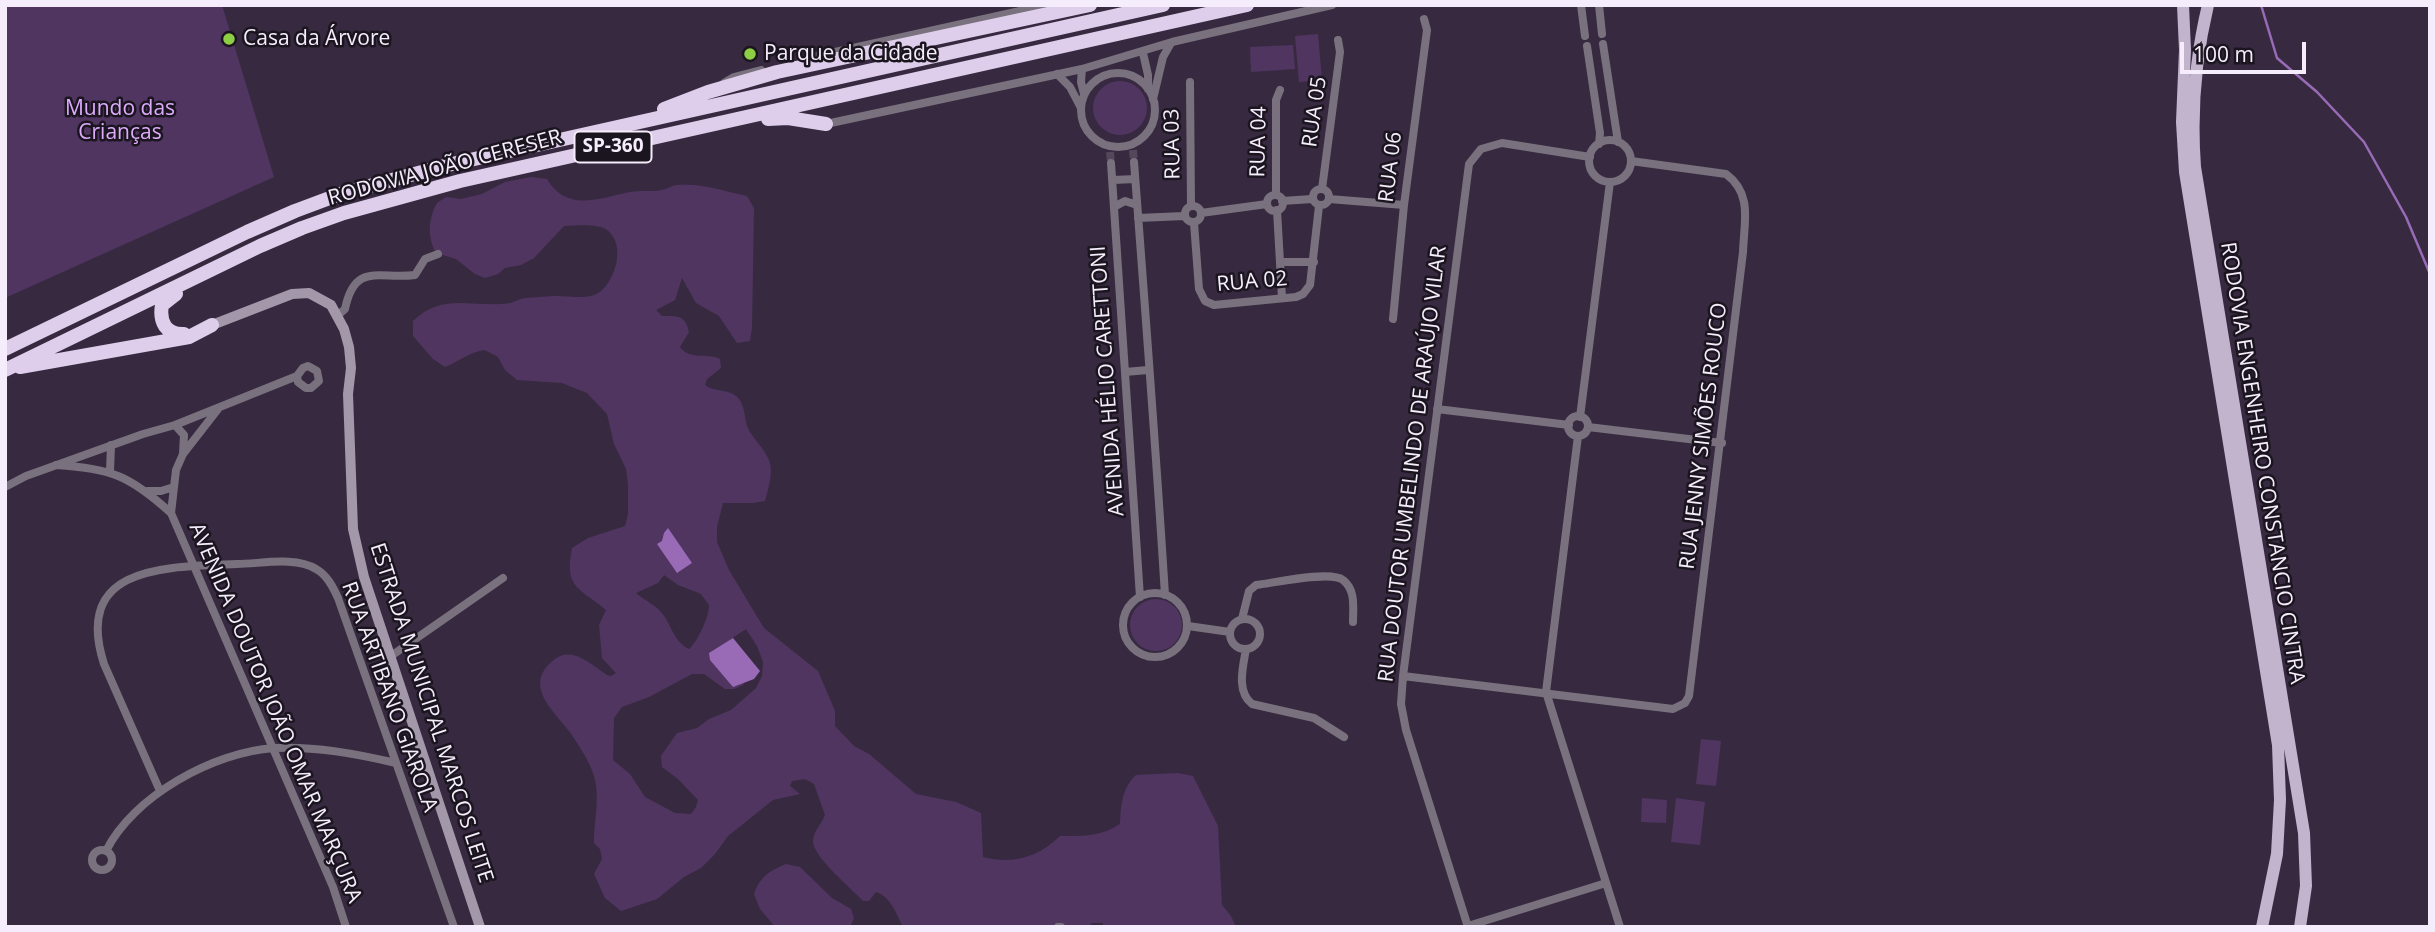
<!DOCTYPE html>
<html>
<head>
<meta charset="utf-8">
<style>
	body { margin:0 }
	#map { position:relative; width:2435px; height:932px; overflow:hidden; background:#372a40; font-family:"Open Sans",sans-serif }
	canvas { display:block }
	.frame { position:absolute; inset:0; border:7px solid #f6edfc; pointer-events:none }
	.scale { position:absolute; left:2180px; top:42px; width:126px; height:32px; box-sizing:border-box; border:4px solid #f6edfc; border-top:0; padding-left:9px; font-size:21px; line-height:24px; white-space:nowrap; color:#f6edfc; -webkit-text-stroke:5px #1b151f; paint-order:stroke }
</style>
</head>
<body>
<div id="map">
<canvas width="2435" height="932"></canvas>
<div class="frame"></div>
<div class="scale">100 m</div>
</div>
<script>
const g = document.querySelector('canvas').getContext('2d');
g.lineJoin = 'round';
function paint(path, color) { g.fillStyle = color; g.fill(path, 'evenodd'); }
function stroke(path, color, width, dash) { g.strokeStyle = color; g.lineWidth = width; g.lineCap = dash ? 'butt' : 'round'; g.setLineDash(dash || []); g.stroke(path); }
function drawText(font, color, halo, rows, align = 'center') {
  g.font = font + ' "Open Sans",sans-serif'; g.lineWidth = 5; g.setLineDash([]); g.textBaseline = 'middle'; g.strokeStyle = halo; g.fillStyle = color; for (const [text, x, y, turn = 0] of rows) {
    g.save(); g.translate(x, y); g.rotate((+turn || 0) * Math.PI / 180); g.textAlign = isNaN(turn) ? turn : align; if (halo) g.strokeText(text, 0, 0); g.fillText(text, 0, 0); g.restore();
  }
}
paint(new Path2D(`
	M 5,5 L 222,5 L 274,177 L 5,298 Z
	M 1318,34 L 1322,80 L 1299,82 L 1295,36 Z
	M 1293,45 L 1295,69 L 1251,72 L 1250,47 Z
	M1093 108a27 27 0 1 1 54 0a27 27 0 1 1-54 0Z
	M 531,177 L 547,179 C 567,213 600,198 630,192 C 641,190 652,192 662,190 C 668,189 672,185 678,185 C 704,183 722,191 747,196 L 754,208 L 752,328 L 750,341 L 737,343 L 719,316 L 696,303 L 682,278 L 675,300 L 656,310 L 662,316 C 678,316 685,315 689,332 L 680,347 C 690,361 706,352 720,359 L 721,368 L 707,379 L 705,385 C 714,392 727,389 736,396 C 745,403 744,416 747,426 C 752,439 766,449 770,463 C 773,475 768,489 765,501 L 753,503 L 723,503 L 717,527 L 717,542 L 729,570 L 764,628 L 818,671 L 835,711 L 835,726 L 854,746 L 869,754 L 916,794 L 956,802 L 981,813 L 983,857 C 1012,865 1039,857 1060,836 C 1083,836 1100,837 1120,824 C 1121,805 1122,788 1136,775 L 1178,773 L 1193,776 L 1218,826 L 1222,905 L 1231,916 L 1236,927 L 1103,927 L 1103,923 L 1092,923 L 1088,927 L 903,927 C 896,913 891,897 876,892 L 869,901 L 863,901 C 851,888 813,857 813,841 C 813,831 822,824 825,815 L 814,784 L 805,779 L 792,781 L 790,786 L 800,794 L 773,800 L 728,836 L 715,854 L 701,868 L 684,877 L 657,899 L 621,911 L 605,898 L 594,874 L 602,859 L 600,849 L 594,843 C 594,819 601,796 593,773 C 591,764 575,739 569,731 C 552,709 522,684 555,659 C 573,646 591,665 607,675 L 611,676 L 616,673 L 602,658 L 599,625 L 606,610 C 579,587 564,589 572,548 L 588,538 L 625,526 L 628,514 L 628,484 L 626,469 L 614,444 L 607,414 L 587,393 L 562,383 L 517,380 L 505,370 L 498,357 L 485,350 C 469,352 460,361 445,367 L 433,359 L 413,336 L 413,321 C 444,291 474,309 510,303 C 516,302 520,298 526,298 C 535,297 544,297 553,296 C 567,295 588,301 600,292 C 616,279 626,244 607,230 C 597,223 576,226 564,226 L 534,258 L 521,265 L 505,268 L 498,274 L 485,278 L 475,274 L 456,259 L 436,253 C 427,237 428,219 437,203 L 446,197 L 461,199 L 482,194 L 505,182 ZM 664,575 L 678,585 L 701,594 L 709,605 C 710,615 697,643 689,649 C 672,641 671,621 659,610 C 652,603 643,599 636,593 L 658,583 ZM 746,629 L 757,646 L 763,662 L 762,676 L 756,688 L 731,710 L 709,719 L 697,728 L 677,733 L 661,756 L 662,767 L 678,779 L 698,800 L 696,807 L 691,814 L 675,813 L 645,797 L 630,774 L 613,760 L 614,718 L 622,707 L 649,697 L 692,674 L 704,674 L 725,689 L 734,689 L 743,685 L 746,680 L 746,674 L 731,639 Z
	M1130 625a26 26 0 1 1 52 0a26 26 0 1 1-52 0Z
	M 1701,739 L 1721,741 L 1716,786 L 1696,784 Z
	M 1642,798 L 1667,800 L 1666,823 L 1641,822 Z
	M 1676,798 L 1705,802 L 1700,845 L 1671,842 Z
	M 786,864 L 800,867 L 832,898 L 851,909 L 854,918 L 850,927 L 775,927 L 760,909 L 754,894 C 760,877 769,871 786,864 Z`), '#503561');
paint(new Path2D(`
	M 668,528 L 692,563 L 677,573 L 657,544 L 662,541 L 664,533 Z
	M 733,638 L 760,671 L 754,679 L 733,687 L 710,660 L 709,653 Z`), '#996bb7');
stroke(new Path2D(`
	M 2261,5 L 2277,58 L 2317,92 L 2364,142 L 2406,217 L 2430,274`), '#996bb7', 2.5);
stroke(new Path2D(`
	M 1133,150 L 1134,162
	M 1110,152 L 1111,163`), '#54475c', 8, [8, 4]);
stroke(new Path2D(`
	M 1581,5 L 1585,36
	M 1599,5 L 1602,34
	M 1603,44 L 1618,142
	M 1587,46 L 1600,133 L 1599,144
	M 1143,53 L 1148,75 L 1148,89
	M 808,58 L 1047,5
	M 1082,69 L 1081,82 L 1084,94
	M1081 110a37 37 0 1 1 74 0a37 37 0 1 1-74 0Z
	M 1057,74 L 1070,87 L 1081,108
	M 1190,82 L 1191,206
	M 724,83 L 734,77 L 761,70
	M 1153,99 L 1163,57 L 1171,43
	M 826,124 L 1082,69 L 1172,42 L 1332,5
	M1589 161a21 21 0 1 1 42 0a21 21 0 1 1-42 0Z
	M 1134,162 C 1145,306 1156,450 1165,595
	M 1111,163 L 1140,597
	M 1113,180 L 1135,179
	M1313 197a8 8 0 1 1 16 0a8 8 0 1 1-16 0Z
	M 1322,189 L 1340,52 L 1338,40
	M 1276,195 L 1276,100 L 1280,90
	M1267 203a8 8 0 1 1 16 0a8 8 0 1 1-16 0Z
	M 1329,199 L 1404,205
	M 1282,201 L 1312,199
	M1185 214a8 8 0 1 1 16 0a8 8 0 1 1-16 0Z
	M 1114,207 L 1125,201 L 1137,205
	M 1277,210 L 1282,298
	M 1201,213 L 1267,204
	M 1138,218 L 1184,216
	M 1194,223 L 1199,289 L 1205,301 L 1214,305 L 1296,297 L 1303,294 L 1310,285 L 1319,206
	M 1280,262 L 1314,262
	M 337,316 L 345,309 C 355,261 380,280 415,275 L 425,259 L 438,254
	M 1393,319 L 1404,205 L 1427,30 L 1424,19
	M 1125,372 L 1148,370
	M 1437,409 L 1569,425
	M1568 426a10 10 0 1 1 20 0a10 10 0 1 1-20 0Z
	M 1580,417 L 1610,182
	M 175,425 L 184,435 L 183,454
	M 1588,427 L 1722,443
	M 1578,436 L 1546,692 L 1620,927
	M 56,465 C 112,469 129,475 171,513 L 333,887 L 346,927
	M 110,471 L 111,445
	M 5,487 L 26,476 L 143,434 L 175,425 L 297,376 L 303,368 L 308,366 L 317,371 L 319,381 L 311,388 L 306,388 L 298,382 L 297,376
	M 147,491 L 161,491 L 174,487
	M 171,513 L 176,470 L 183,454 L 218,409
	M1123 625a32 32 0 1 1 64 0a32 32 0 1 1-64 0Z
	M 1242,619 L 1249,591 L 1256,585 C 1273,583 1331,570 1343,580 C 1356,590 1353,608 1353,622
	M1230 634a15 15 0 1 1 30 0a15 15 0 1 1-30 0Z
	M 1188,626 L 1230,632
	M 1246,649 C 1243,667 1236,691 1252,704 L 1314,718 L 1344,737
	M 391,656 L 503,578
	M 1403,676 L 1673,709 L 1685,703 L 1689,696 L 1743,252 C 1744,222 1753,194 1726,174 L 1631,161
	M 160,791 L 104,664 C 72,564 168,567 237,564 C 260,564 295,556 316,569 C 327,575 333,587 338,598 L 454,927
	M92 860a10 10 0 1 1 20 0a10 10 0 1 1-20 0Z
	M 106,851 C 133,796 214,752 274,748 C 315,746 357,754 396,763
	M 1468,926 L 1606,883
	M 1058,927 L 1061,927
	M 1468,927 L 1406,730 L 1401,704 L 1403,676 L 1469,164 L 1481,149 L 1502,143 L 1590,157`), '#79727e', 8);
stroke(new Path2D(`
	M 212,325 L 292,294 L 309,293 L 331,305 L 344,329 L 349,347 L 351,368 L 348,394 L 353,529 L 364,577 L 480,927`), '#a298aa', 10);
stroke(new Path2D(`
	M 2183,5 L 2185,50 L 2182,122 L 2185,172 L 2278,745 L 2280,800 L 2277,854 L 2262,927
	M 2208,5 C 2195,59 2191,112 2195,167 L 2304,833 L 2306,886 L 2300,927`), '#c2b4cc', 12);
stroke(new Path2D(`
	M 664,109 L 708,92 L 777,72 L 1090,5
	M 768,119 L 788,118 L 826,124
	M 176,294 L 162,305 C 159,322 166,335 184,334
	M 5,349 L 247,232 L 295,211 L 343,193 L 452,164 L 1163,5
	M 20,367 L 189,337 L 212,325
	M 5,370 L 260,246 L 302,228 L 344,213 L 460,181 L 1247,5`), '#dfceeb', 14);
for (const [x, y, r, color] of [
	[229,39,7,"#8dce45"],
	[750,54,7,"#8dce45"]
]) { const dot = new Path2D(); dot.arc(x, y, r, 0, 2 * Math.PI); g.fillStyle = color; g.fill(dot); stroke(dot, '#1b151f', 2.5); }
for (const [x, y, w] of [
	[613,147,77]
]) { const box = new Path2D(); box.roundRect(x - w / 2, y - 15.5, w, 31, 5); g.fillStyle = '#1b151f'; g.fill(box); stroke(box, '#f6edfc', 2); }
drawText('bold 19px', '#f6edfc', null, [
	["SP-360",613,147]
]);
drawText('21px', '#f6edfc', '#1b151f', [
	["Casa da Árvore",243,39],
	["Parque da Cidade",764,54]
], 'left');
drawText('21px', '#dcabfc', '#1b151f', [
	["Mundo das",120,109],
	["Crianças",120,133]
]);
drawText('21px', '#f6edfc', '#1b151f', [
	["RUA 05",1315,112,-82],
	["RUA 04",1259,142,-89],
	["RUA 03",1173,144,-91],
	["RUA 06",1391,167,-83],
	["RODOVIA JOÃO CERESER",445,168,-15],
	["RUA 02",1252,282,-5],
	["AVENIDA HÉLIO CARETTONI",1108,381,-94],
	["RUA JENNY SIMÕES ROUCO",1704,436,-83],
	["RODOVIA ENGENHEIRO CONSTANCIO CINTRA",2262,463,81],
	["RUA DOUTOR UMBELINDO DE ARAÚJO VILAR",1413,464,-83],
	["RUA ARTIBANO GIAROLA",389,697,70],
	["AVENIDA DOUTOR JOÃO OMAR MARÇURA",275,713,67],
	["ESTRADA MUNICIPAL MARCOS LEITE",431,713,72]
]);
</script>
</body>
</html>
